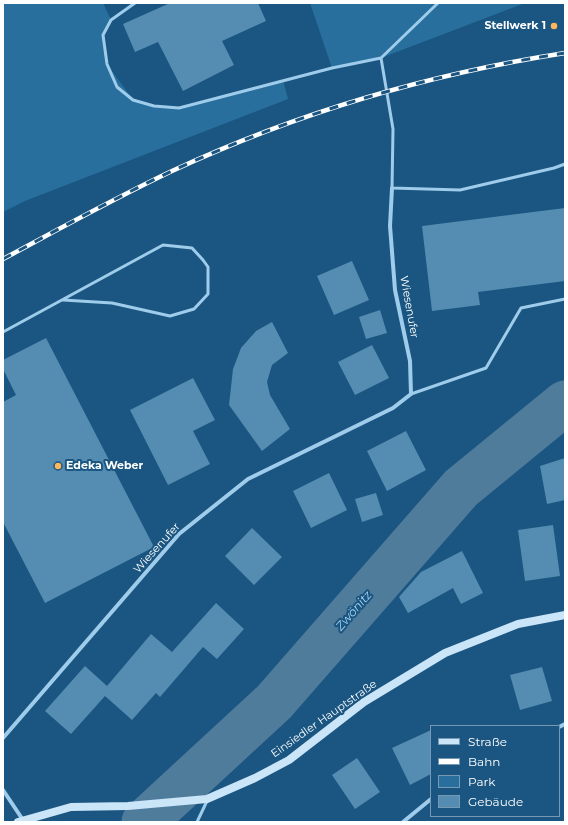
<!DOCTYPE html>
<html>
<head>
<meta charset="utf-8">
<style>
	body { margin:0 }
	#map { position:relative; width:568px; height:825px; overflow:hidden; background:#1a5681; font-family:Montserrat,sans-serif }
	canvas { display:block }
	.frame { position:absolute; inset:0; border:4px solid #fff; pointer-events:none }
	.legend { position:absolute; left:430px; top:725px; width:130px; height:92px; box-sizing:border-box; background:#1a5681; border:1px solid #769ab3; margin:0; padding:5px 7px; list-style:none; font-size:12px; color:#fff }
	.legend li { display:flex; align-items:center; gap:8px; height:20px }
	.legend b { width:20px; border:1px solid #769ab3 }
</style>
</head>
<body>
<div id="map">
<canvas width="568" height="825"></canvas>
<div class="frame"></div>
<ul class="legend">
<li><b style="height:5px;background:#cae4f8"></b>Straße</li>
<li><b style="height:5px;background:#fff"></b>Bahn</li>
<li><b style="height:11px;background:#296f9e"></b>Park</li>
<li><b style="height:11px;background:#548cb2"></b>Gebäude</li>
</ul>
</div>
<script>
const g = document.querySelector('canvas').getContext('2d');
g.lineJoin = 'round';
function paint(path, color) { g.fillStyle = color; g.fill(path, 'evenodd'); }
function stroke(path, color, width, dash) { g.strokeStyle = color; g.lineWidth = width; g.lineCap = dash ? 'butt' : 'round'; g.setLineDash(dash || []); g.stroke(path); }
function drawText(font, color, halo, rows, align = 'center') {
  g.font = font + ' Montserrat,sans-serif'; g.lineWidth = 4; g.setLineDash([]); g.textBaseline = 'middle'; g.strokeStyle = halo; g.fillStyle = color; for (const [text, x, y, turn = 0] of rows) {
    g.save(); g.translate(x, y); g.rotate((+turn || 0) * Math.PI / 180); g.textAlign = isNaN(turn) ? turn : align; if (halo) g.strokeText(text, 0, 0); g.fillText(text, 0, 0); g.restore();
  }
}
paint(new Path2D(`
	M 3,3 L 103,3 L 111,20 L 103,35 L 107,64 L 133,100 L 154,106 L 180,108 L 283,80 L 288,99 L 25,201 L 3,212 Z
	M 310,3 L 525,3 L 381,58 L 332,68 Z`), '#296f9e');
stroke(new Path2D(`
	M 144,822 L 274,702 L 461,488 L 565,403`), '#507c9c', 45);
paint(new Path2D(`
	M 170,3 L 258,3 L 266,21 L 222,41 L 234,65 L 183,91 L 158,42 L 135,52 L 123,24 Z
	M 565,208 L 565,281 L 478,292 L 480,305 L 432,311 L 422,226 Z
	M 352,261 L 369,300 L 334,315 L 317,276 Z
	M 380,310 L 387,333 L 366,339 L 359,317 Z
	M 272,322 L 288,353 L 272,365 L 267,382 L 270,395 L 290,429 L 262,451 L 229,405 L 233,369 L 241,348 L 256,331 Z
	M 46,338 L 154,547 L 45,603 L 3,522 L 3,402 L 16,395 L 3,369 L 3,360 Z
	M 372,345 L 389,378 L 355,395 L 338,362 Z
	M 193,378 L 215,420 L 193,431 L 210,464 L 168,485 L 130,410 Z
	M 406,431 L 426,470 L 387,491 L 367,451 Z
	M 565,458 L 565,500 L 547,504 L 540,466 Z
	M 329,473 L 347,510 L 311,528 L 293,491 Z
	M 376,493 L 383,515 L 362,522 L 355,499 Z
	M 553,525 L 560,576 L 525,581 L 518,530 Z
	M 252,528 L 282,557 L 254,585 L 225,556 Z
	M 462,551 L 483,593 L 461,604 L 453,588 L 408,613 L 399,597 L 421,572 Z
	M 216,603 L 244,629 L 217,659 L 203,647 L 160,697 L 156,693 L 132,720 L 105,696 L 71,734 L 45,711 L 85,666 L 107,686 L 151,634 L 172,652 Z
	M 542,667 L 552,701 L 520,710 L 510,675 Z
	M 431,730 L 431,774 L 410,785 L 392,748 Z
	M 357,758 L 380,792 L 355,809 L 332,775 Z`), '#548cb2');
stroke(new Path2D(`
	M 135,3 L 111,20 L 103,35 L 107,64 L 117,87 L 133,100 L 154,106 L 179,108 L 332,68 L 381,58
	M 381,58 L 393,129 L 392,188 L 460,190 L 554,168 L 565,164
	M 381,58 L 438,3
	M 3,332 L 163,245 L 192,248 L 203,260 L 208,267 L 208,294 L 194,309 L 170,316 L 112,303 L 63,300
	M 411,394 L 486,368 L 521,308 L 565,299
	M 197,822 L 207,801`), '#9eccea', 3);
stroke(new Path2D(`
	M 559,727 L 565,724
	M 3,738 L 179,534 L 248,479 L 393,408 L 411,394 L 410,361 L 395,290 L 390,226 L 392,188
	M 3,790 L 23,820
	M 403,822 L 431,799`), '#9eccea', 4);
stroke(new Path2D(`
	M 18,822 L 71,807 L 128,806 L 207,799 L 255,778 L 289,760 L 364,702 L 445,653 L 518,624 L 565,615`), '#cae4f8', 8);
const rail = new Path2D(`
	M 3,259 C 59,229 115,198 172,171 C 297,113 429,74 565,53`);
stroke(rail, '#fff', 4.5);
stroke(rail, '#1a5681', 3, [9]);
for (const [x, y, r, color] of [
	[554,26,4,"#fdb65a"],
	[58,466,4,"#fdb65a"]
]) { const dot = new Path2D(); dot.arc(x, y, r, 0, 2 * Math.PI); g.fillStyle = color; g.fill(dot); stroke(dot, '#1a5681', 1.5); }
drawText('bold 11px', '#fff', '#1a5681', [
	["Stellwerk 1",546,26],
	["Edeka Weber",66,466,"left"]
], 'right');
drawText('11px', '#fff', '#1a5681', [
	["Wiesenufer",409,307,80],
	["Wiesenufer",157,548,-48],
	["Einsiedler Hauptstraße",324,719,-35]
]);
drawText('italic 12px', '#a9d5f2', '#1a5681', [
	["Zwönitz",354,611,-49]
]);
</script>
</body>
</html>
